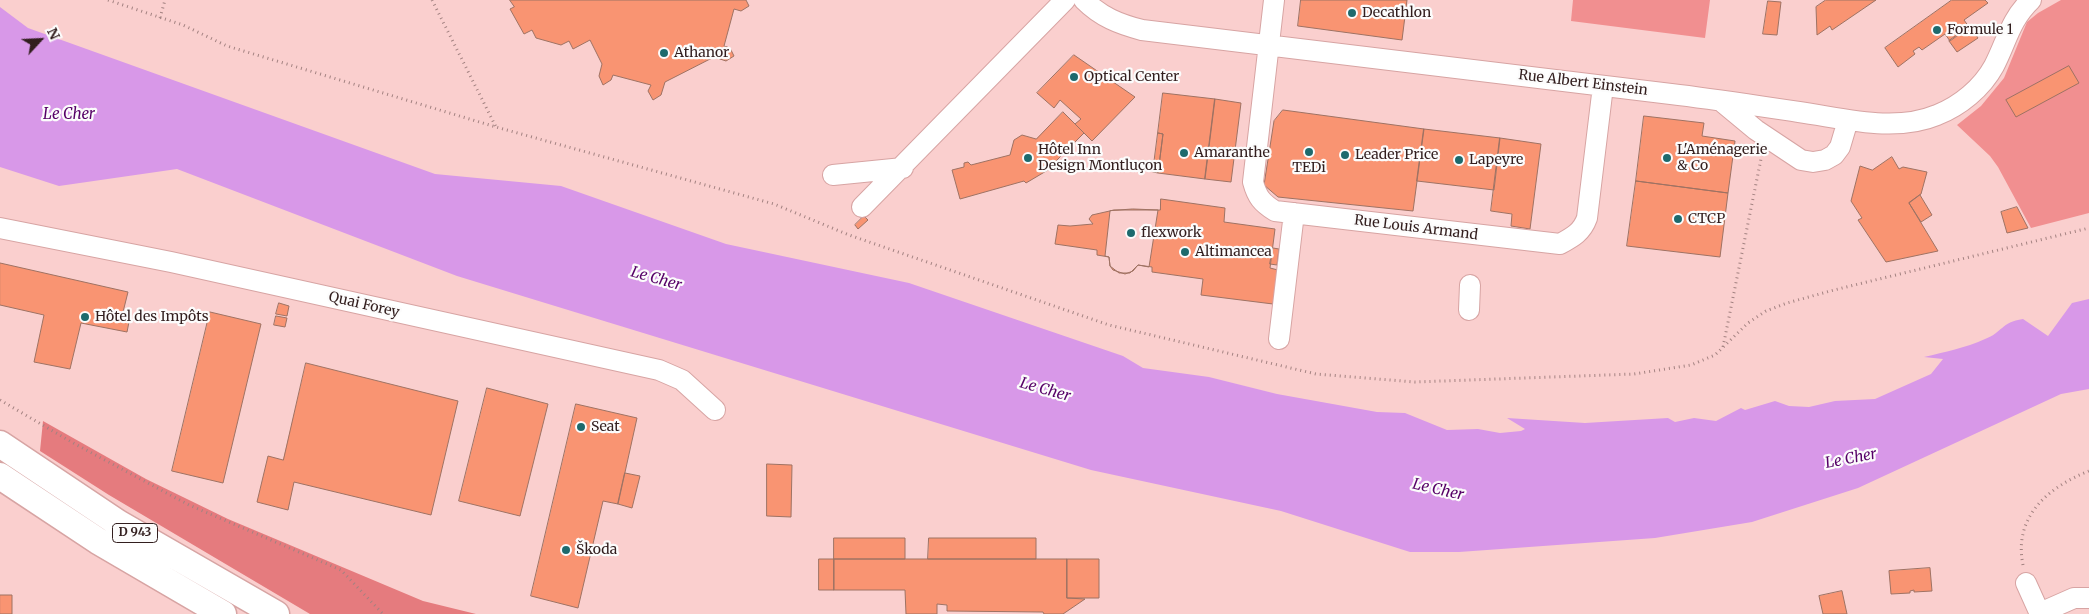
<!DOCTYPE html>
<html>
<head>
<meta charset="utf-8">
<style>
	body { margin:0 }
	#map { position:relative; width:2089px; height:614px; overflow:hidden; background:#facfce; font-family:Merriweather,serif }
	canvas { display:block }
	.north { position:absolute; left:15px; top:15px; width:50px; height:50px; -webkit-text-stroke:4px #fcfcfc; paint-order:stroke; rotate:65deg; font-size:14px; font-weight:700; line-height:20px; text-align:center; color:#321e1e }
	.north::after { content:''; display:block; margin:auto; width:18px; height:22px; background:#321e1e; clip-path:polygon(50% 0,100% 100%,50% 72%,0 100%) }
</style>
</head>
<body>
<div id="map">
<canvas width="2089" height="614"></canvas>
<div class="north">N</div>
</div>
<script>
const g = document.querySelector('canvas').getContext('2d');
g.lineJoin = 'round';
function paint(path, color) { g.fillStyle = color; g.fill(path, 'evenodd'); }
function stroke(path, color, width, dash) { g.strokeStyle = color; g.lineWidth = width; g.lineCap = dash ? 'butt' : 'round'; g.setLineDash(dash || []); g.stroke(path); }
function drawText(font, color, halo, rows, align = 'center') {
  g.font = font + ' Merriweather,serif'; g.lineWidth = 4.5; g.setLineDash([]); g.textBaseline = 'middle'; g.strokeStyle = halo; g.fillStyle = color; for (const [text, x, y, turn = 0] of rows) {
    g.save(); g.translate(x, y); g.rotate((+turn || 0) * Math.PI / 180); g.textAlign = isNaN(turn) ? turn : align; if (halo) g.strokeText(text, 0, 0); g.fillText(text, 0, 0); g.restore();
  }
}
paint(new Path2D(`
	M 1573,0 L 1710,0 L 1705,38 L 1571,21 Z
	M 2061,0 L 2089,0 L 2089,213 L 2031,228 L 1998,167 L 1990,156 L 1957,125 L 1981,106 L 2004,78 L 2027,22 L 2038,13 Z`), '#f18f90');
paint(new Path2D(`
	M 43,421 L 146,479 L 228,519 L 423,601 L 476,614 L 310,614 L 109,495 L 40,451 Z`), '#e57b7e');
paint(new Path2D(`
	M 0,7 L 28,28 L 435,174 L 561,186 L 726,244 L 909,283 L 1123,356 L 1143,368 L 1209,377 L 1277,394 L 1377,412 L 1405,413 L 1447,430 L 1478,429 L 1500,433 L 1521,431 L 1525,429 L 1507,418 L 1585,423 L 1668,418 L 1675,422 L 1694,418 L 1716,421 L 1741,408 L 1745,410 L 1775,401 L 1789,406 L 1809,407 L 1835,401 L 1875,399 L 1931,374 L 1943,359 L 1924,357 C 1945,352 1965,348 1985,339 C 2002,333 2001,322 2023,319 L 2048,336 L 2072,303 L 2089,299 L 2089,389 L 2061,394 L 1858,488 L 1752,522 L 1655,538 L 1459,552 L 1410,552 L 1281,511 L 1091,470 L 457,276 L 177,169 L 59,186 L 0,167 Z`), '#d898e8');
const building = new Path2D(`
	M 510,0 L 746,0 L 749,6 L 741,11 L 734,9 L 724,46 L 730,48 L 734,56 L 726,61 L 714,57 L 665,82 L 661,95 L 653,100 L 648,91 L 651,85 L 613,75 L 611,80 L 603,85 L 599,76 L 602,64 L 590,40 L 573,49 L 569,41 L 561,45 L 536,38 L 532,30 L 524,34 L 510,9 L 514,7 Z
	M 1301,0 L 1407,0 L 1402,40 L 1298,26 Z
	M 1826,0 L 1876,0 L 1832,30 L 1830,26 L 1817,35 L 1816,7 Z
	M 1952,0 L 1985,0 L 1988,3 L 1964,20 L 1969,27 L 1950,41 L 1945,34 L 1922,50 L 1919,47 L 1913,51 L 1915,54 L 1898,67 L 1885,48 Z
	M 1768,1 L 1781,2 L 1777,35 L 1763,34 Z
	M 1970,26 L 1978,38 L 1957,52 L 1949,41 Z
	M 1074,55 L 1135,97 L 1092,141 L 1075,124 L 1081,119 L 1060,100 L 1054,108 L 1037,93 Z
	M 2069,66 L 2079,83 L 2016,117 L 2006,100 Z
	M 1163,93 L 1215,99 L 1205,179 L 1158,173 L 1163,134 L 1158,133 Z
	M 1215,99 L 1241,103 L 1231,182 L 1205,179 Z
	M 1283,110 L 1424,129 L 1413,211 L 1278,197 L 1264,185 L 1274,121 Z
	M 1063,112 L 1084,133 L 1052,165 L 1053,167 L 1026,183 L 1024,181 L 960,199 L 952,170 L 964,167 L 964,163 L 968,162 L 971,165 L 1010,155 L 1014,140 L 1022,135 L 1036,139 Z
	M 1644,116 L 1704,123 L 1702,136 L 1735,141 L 1728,193 L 1636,181 Z
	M 1424,129 L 1500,138 L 1494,190 L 1417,181 Z
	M 1158,133 L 1163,134 L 1158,173 L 1153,172 Z
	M 1500,138 L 1541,144 L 1530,229 L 1511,226 L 1512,214 L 1491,211 Z
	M 1892,157 L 1899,169 L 1903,167 L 1927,172 L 1921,194 L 1909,203 L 1938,251 L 1886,262 L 1858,220 L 1862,218 L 1851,201 L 1860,166 L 1872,170 Z
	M 1636,181 L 1728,193 L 1720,257 L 1627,246 Z
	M 1920,195 L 1932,215 L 1921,222 L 1909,203 Z
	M 1161,199 L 1225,208 L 1224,222 L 1275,229 L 1270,268 L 1278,270 L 1273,304 L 1201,295 L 1203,279 L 1152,272 L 1152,267 L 1138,265 L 1130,273 L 1119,273 L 1110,266 L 1109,257 L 1097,255 L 1097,250 L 1055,244 L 1058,225 L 1070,226 L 1093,224 L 1089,219 L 1092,215 L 1114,210 L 1160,210 Z
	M 2017,207 L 2028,228 L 2007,233 L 2001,212 Z
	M 1133,209 L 1158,210 L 1149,267 L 1138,265 L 1133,271 L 1125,274 L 1113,270 L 1110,266 L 1109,257 L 1105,256 L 1110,211 Z
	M 864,216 L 868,220 L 858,229 L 855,225 Z
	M 1273,248 L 1279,249 L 1277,265 L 1270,264 Z
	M 0,263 L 128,292 L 122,316 L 130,317 L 127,332 L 81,323 L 70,369 L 34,362 L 44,315 L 0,305 Z
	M 279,303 L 289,306 L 287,316 L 276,314 Z
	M 210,312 L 261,324 L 223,483 L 172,471 Z
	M 276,316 L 287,318 L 285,327 L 274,325 Z
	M 306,363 L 458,401 L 431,515 L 294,482 L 288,510 L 257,502 L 268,456 L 283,460 Z
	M 487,388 L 548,404 L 520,516 L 459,501 Z
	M 576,404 L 637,418 L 618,504 L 603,501 L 578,608 L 531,596 Z
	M 767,464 L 792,465 L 791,517 L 767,516 Z
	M 625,473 L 640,476 L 632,508 L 618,504 Z
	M 834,538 L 905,538 L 905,559 L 834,559 Z
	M 929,538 L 1036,538 L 1036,559 L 928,559 Z
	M 819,559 L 834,559 L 834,590 L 819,590 Z
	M 834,559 L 1067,559 L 1067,598 L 1085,599 L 1063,614 L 1044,614 L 1043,612 L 947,611 L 947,605 L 937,604 L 937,614 L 906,614 L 905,590 L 834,590 Z
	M 1067,559 L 1099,559 L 1099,598 L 1067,598 Z
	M 1930,568 L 1932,591 L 1914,592 L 1914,590 L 1910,591 L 1910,593 L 1891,594 L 1889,571 Z
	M 1842,591 L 1847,614 L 1823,614 L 1819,596 Z
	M 0,595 L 12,595 L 12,614 L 0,614 Z`);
paint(building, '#f99472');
stroke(building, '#9e7263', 1);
const minor = new Path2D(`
	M 1084,0 C 1101,17 1119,24 1142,30 C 1318,52 1495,72 1671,94 C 1714,99 1757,106 1799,112 C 1843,118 1894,133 1937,115 C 1960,106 1982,88 1994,66 C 2007,41 2010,20 2031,0
	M 1274,0 L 1253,182 C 1257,197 1262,203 1275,211 L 1560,244 C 1573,237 1582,232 1587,218 L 1603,86
	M 1721,101 L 1756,130 L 1801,160 L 1813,162 L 1825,160 L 1834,155 L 1840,147 L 1848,120
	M 833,175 L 903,168
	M 862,207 L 1065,0
	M 0,228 L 171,262 L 659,370 L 682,380 L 715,410
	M 1469,310 L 1470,285
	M 1279,339 L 1294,213
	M 2026,583 L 2040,614
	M 2040,613 L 2074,598 L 2089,598`);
const major = new Path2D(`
	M 0,444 L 118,523 L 276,614
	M 0,476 L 98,541 L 223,614`);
stroke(minor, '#d7a4a3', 22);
stroke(major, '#d7a4a3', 29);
stroke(new Path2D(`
	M 108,0 L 183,25 L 227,46 L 496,127 L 774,204 L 849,235 L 1109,325 L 1316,374 L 1415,382 L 1634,374 L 1691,365 L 1715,355 L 1748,323 L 1766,311 L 1787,303 L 1834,290 L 2089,228
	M 432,0 L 496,127
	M 160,18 L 165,0
	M 1723,347 L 1762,154
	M 0,400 L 75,444 L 189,505 L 341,570 L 383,614
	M 2023,565 C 2013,517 2048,487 2089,471`), '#a38281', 3, [1, 4]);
stroke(minor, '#fff', 20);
stroke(major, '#fff', 26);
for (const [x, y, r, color] of [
	[1352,13,5,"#1d6a6d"],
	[1937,30,5,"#1d6a6d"],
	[664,53,5,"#1d6a6d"],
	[1074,77,5,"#1d6a6d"],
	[1309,152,5,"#1d6a6d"],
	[1184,153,5,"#1d6a6d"],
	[1345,155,5,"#1d6a6d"],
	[1028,158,5,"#1d6a6d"],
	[1667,158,5,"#1d6a6d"],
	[1459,160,5,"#1d6a6d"],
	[1678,219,5,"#1d6a6d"],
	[1131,233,5,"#1d6a6d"],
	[1185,252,5,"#1d6a6d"],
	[85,317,5,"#1d6a6d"],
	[581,427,5,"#1d6a6d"],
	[566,550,5,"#1d6a6d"]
]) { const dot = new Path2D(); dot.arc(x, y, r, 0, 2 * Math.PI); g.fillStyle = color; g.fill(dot); stroke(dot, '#fcfcfc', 2); }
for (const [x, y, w] of [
	[135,533,45]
]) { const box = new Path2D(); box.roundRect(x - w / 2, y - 9.5, w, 19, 4); g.fillStyle = '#fcfcfc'; g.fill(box); stroke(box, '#321e1e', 1); }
drawText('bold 12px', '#321e1e', null, [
	["D 943",135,533]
]);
drawText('14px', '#321e1e', '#fcfcfc', [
	["Decathlon",1362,13],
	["Formule 1",1947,30],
	["Athanor",674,53],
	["Optical Center",1084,77],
	["Hôtel Inn",1038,150],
	["Design Montluçon",1038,166],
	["L'Aménagerie",1677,150],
	["& Co",1677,166],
	["Amaranthe",1194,153],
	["Leader Price",1355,155],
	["Lapeyre",1469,160],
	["TEDi",1309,168,"center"],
	["CTCP",1688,219],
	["flexwork",1141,233],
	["Altimancea",1195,252],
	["Hôtel des Impôts",95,317],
	["Seat",591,427],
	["Škoda",576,550]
], 'left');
drawText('14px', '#321e1e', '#fcfcfc', [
	["Rue Albert Einstein",1583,83,7],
	["Rue Louis Armand",1416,228,7],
	["Quai Forey",364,305,13]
]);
drawText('italic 15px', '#560067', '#fcfcfc', [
	["Le Cher",69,115],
	["Le Cher",656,279,16],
	["Le Cher",1045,390,16],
	["Le Cher",1851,459,-11],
	["Le Cher",1438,490,13]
]);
</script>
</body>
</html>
